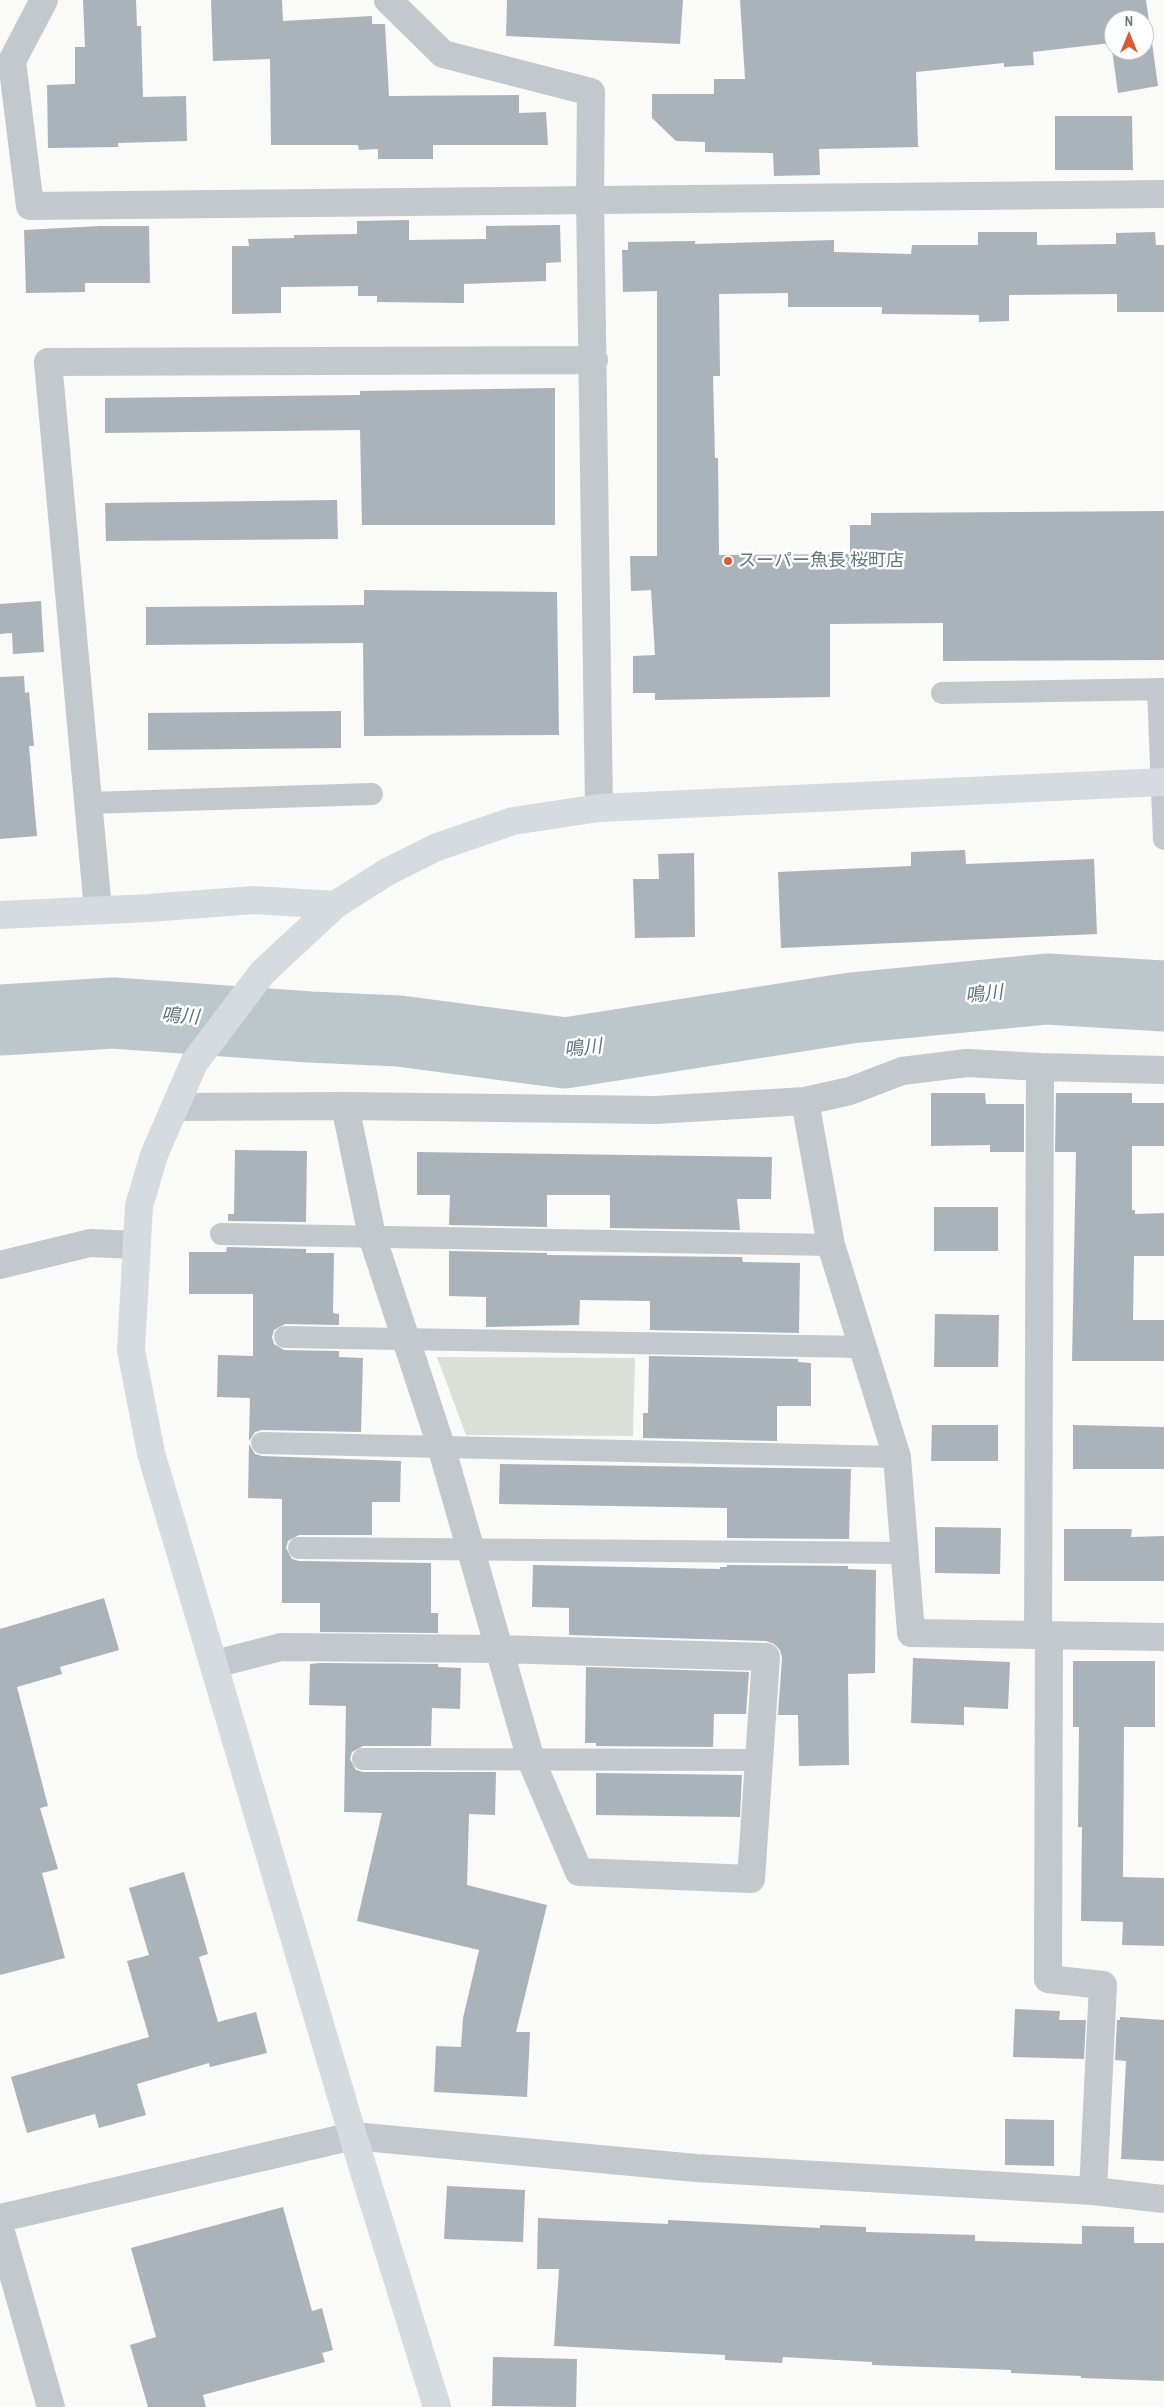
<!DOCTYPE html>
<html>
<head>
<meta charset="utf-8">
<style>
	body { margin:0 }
	#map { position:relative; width:1164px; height:2407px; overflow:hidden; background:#fafaf8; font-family:"Archivo Narrow",sans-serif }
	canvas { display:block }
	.north { position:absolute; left:1104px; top:10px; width:50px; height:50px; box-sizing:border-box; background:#fff; border:1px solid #c1c8cd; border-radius:50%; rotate:0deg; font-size:14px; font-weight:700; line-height:20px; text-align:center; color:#657683 }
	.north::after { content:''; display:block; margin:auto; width:18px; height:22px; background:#e4572e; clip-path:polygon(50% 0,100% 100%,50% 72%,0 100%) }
</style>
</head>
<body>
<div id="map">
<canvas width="1164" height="2407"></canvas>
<div class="north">N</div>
</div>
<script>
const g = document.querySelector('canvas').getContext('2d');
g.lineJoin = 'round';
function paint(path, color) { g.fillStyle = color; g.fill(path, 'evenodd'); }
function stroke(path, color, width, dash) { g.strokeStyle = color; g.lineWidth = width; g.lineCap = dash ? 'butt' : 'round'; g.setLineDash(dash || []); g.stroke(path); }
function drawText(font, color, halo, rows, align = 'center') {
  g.font = font + ' "Archivo Narrow","Noto Sans JP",sans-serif'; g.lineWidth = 5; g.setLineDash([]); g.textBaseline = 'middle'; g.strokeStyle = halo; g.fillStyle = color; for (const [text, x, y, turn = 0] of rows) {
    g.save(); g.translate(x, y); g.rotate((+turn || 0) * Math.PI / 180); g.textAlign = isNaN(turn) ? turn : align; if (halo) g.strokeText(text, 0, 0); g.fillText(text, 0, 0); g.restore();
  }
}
paint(new Path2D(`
	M 437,1357 L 635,1358 L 633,1436 L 466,1435 Z`), '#dadfd7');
stroke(new Path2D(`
	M 0,1020 L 113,1013 L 310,1027 L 399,1031 L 565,1053 L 851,1008 L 1047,989 L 1164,996`), '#bbc7cb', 71);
paint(new Path2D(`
	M 83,0 L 136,0 L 137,26 L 141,26 L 143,97 L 186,96 L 187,141 L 118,143 L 118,147 L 48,148 L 47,85 L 75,84 L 75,47 L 85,47 Z
	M 211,0 L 282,0 L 283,21 L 372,16 L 372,24 L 385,24 L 389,96 L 519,95 L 519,113 L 546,112 L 548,145 L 433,145 L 433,159 L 378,159 L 378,149 L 359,150 L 358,145 L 271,145 L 270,59 L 213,61 Z
	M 507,0 L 683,0 L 680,44 L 506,36 Z
	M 740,0 L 1146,0 L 1158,86 L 1118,93 L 1111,43 L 1033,52 L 1034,65 L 1004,67 L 1004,63 L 916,72 L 918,147 L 819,149 L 820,175 L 774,176 L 773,153 L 705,152 L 705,142 L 676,141 L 652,118 L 652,94 L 714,94 L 714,79 L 745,79 ZM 1114,20 L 1144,20 L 1144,50 L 1114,50 Z
	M 1055,116 L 1132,116 L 1133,170 L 1055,170 Z
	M 409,220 L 409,240 L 486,239 L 486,226 L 560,225 L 561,262 L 546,263 L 546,281 L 464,284 L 464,303 L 377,302 L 377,296 L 358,296 L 358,286 L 281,287 L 281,313 L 232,314 L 232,246 L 249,246 L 248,239 L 294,238 L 294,235 L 357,234 L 357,221 Z
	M 100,226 L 149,226 L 150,283 L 85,283 L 85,292 L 26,293 L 24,230 Z
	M 978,232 L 1037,232 L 1037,245 L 1116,244 L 1116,233 L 1155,232 L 1156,245 L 1164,245 L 1164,312 L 1117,312 L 1117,294 L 1009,295 L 1009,321 L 979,322 L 979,315 L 882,314 L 882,307 L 788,307 L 788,293 L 719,294 L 720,376 L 713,376 L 715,458 L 718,458 L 719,555 L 850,554 L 850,525 L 871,525 L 871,513 L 1164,511 L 1164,660 L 943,661 L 943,623 L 830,624 L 830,697 L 655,700 L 655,693 L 633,693 L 633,656 L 655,655 L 651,590 L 631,591 L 630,556 L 657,556 L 657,291 L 623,292 L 622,250 L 628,250 L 628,242 L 695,241 L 695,244 L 834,240 L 834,252 L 911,254 L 912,245 L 978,245 Z
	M 555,388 L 555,525 L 362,525 L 360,430 L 105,433 L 105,398 L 360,395 L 360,391 Z
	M 337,500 L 338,539 L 106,541 L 105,503 Z
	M 364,590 L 557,592 L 559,735 L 364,736 L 363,643 L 146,645 L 146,607 L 364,605 Z
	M 41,601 L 44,652 L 13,654 L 12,633 L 0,634 L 0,604 Z
	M 24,676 L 25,693 L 29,692 L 34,746 L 29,746 L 37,836 L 0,839 L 0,677 Z
	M 341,711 L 341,748 L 148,750 L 148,713 Z
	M 965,850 L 966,864 L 1094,859 L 1097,934 L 781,948 L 778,872 L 911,866 L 911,852 Z
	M 694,853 L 695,937 L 635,938 L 633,879 L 659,879 L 658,854 Z
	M 931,1093 L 985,1093 L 986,1104 L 1024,1104 L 1024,1152 L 990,1152 L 990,1145 L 931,1146 Z
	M 1056,1093 L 1132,1093 L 1132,1103 L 1164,1103 L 1164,1146 L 1132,1146 L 1132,1210 L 1135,1210 L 1135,1214 L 1164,1213 L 1164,1256 L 1134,1256 L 1133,1320 L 1164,1320 L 1164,1361 L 1072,1361 L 1076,1152 L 1055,1152 Z
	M 235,1150 L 307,1151 L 306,1222 L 228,1221 L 228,1214 L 234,1214 Z
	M 417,1152 L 772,1157 L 771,1199 L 737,1199 L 740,1230 L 610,1228 L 610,1195 L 547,1195 L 547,1227 L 449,1225 L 450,1195 L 417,1195 Z
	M 934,1207 L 998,1207 L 998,1251 L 934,1251 Z
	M 227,1247 L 306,1249 L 306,1253 L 334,1253 L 333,1313 L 339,1314 L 339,1325 L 285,1324 L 274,1330 L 272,1337 L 274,1344 L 284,1350 L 339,1351 L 339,1357 L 363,1358 L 361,1432 L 262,1430 L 255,1432 L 249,1441 L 250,1398 L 217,1397 L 218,1355 L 253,1356 L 253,1294 L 189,1294 L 189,1252 L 226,1252 Z
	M 449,1251 L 547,1253 L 547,1255 L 742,1257 L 743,1262 L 800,1263 L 799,1333 L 650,1330 L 650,1301 L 580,1300 L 579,1325 L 486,1327 L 486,1297 L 449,1296 Z
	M 935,1314 L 999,1315 L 998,1367 L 934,1367 Z
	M 649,1356 L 798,1359 L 798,1362 L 811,1363 L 811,1406 L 777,1406 L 777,1441 L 643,1438 L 643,1413 L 648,1413 Z
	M 932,1425 L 998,1425 L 998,1461 L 931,1461 Z
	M 1073,1425 L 1164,1427 L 1164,1469 L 1073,1469 Z
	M 249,1444 L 255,1454 L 262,1456 L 401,1461 L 400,1502 L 372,1502 L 372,1535 L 299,1535 L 288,1541 L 286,1548 L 292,1559 L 299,1561 L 431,1563 L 431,1613 L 438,1613 L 438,1633 L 320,1632 L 320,1603 L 282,1603 L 282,1499 L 248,1498 Z
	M 500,1464 L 851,1469 L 849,1539 L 727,1538 L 727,1508 L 499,1504 Z
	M 935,1527 L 1001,1528 L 1000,1574 L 935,1573 Z
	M 1064,1529 L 1132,1529 L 1131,1537 L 1164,1536 L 1164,1581 L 1064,1581 Z
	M 533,1565 L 720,1569 L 720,1567 L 727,1567 L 727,1565 L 848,1566 L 848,1569 L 876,1570 L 875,1673 L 848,1674 L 849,1765 L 799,1766 L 798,1715 L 778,1715 L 782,1658 L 780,1650 L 774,1644 L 766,1641 L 569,1635 L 569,1608 L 532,1607 Z
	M 104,1598 L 119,1650 L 60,1667 L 62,1674 L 17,1687 L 48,1806 L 40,1808 L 58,1869 L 42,1873 L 65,1958 L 0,1975 L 0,1629 Z
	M 913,1658 L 1010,1662 L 1008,1709 L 964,1707 L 964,1725 L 911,1723 Z
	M 1073,1661 L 1155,1661 L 1155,1727 L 1124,1727 L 1123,1877 L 1164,1878 L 1164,1946 L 1122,1945 L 1123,1922 L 1081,1921 L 1082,1827 L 1078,1827 L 1079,1727 L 1073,1727 Z
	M 320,1663 L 438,1664 L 438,1667 L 461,1668 L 460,1709 L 432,1708 L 431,1746 L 363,1746 L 352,1752 L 350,1759 L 356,1770 L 363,1772 L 496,1772 L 495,1815 L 469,1814 L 467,1885 L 547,1905 L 516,2032 L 530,2032 L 527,2097 L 434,2092 L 436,2046 L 461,2047 L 463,2018 L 479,1950 L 357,1921 L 382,1813 L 344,1812 L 346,1706 L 309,1705 L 310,1664 Z
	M 586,1667 L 749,1672 L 746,1714 L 714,1714 L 713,1747 L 596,1746 L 596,1743 L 585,1743 Z
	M 596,1773 L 742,1775 L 740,1817 L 596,1815 Z
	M 184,1872 L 208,1954 L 199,1957 L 218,2022 L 256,2012 L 267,2053 L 210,2067 L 209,2063 L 137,2084 L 146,2115 L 99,2128 L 95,2114 L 27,2133 L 11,2077 L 149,2037 L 127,1961 L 149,1955 L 129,1888 Z
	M 1015,2009 L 1060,2011 L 1059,2020 L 1086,2020 L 1084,2059 L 1013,2057 Z
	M 1120,2017 L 1164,2020 L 1164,2161 L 1121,2159 L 1126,2061 L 1115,2060 L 1117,2020 L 1120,2020 Z
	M 1005,2119 L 1054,2120 L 1054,2166 L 1005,2165 Z
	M 447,2186 L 525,2190 L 523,2242 L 444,2239 Z
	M 283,2207 L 312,2311 L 322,2308 L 333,2350 L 322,2353 L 325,2362 L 203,2395 L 206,2407 L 148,2407 L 130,2345 L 156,2337 L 131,2248 Z
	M 538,2218 L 668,2224 L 668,2220 L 820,2228 L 820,2225 L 866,2227 L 866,2232 L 975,2235 L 975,2241 L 1082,2244 L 1082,2226 L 1134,2227 L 1134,2243 L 1164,2243 L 1164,2381 L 1081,2378 L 1081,2376 L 1011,2373 L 1011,2370 L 872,2365 L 872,2362 L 783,2357 L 782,2363 L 725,2360 L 725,2355 L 554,2346 L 559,2269 L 537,2269 Z
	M 493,2357 L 577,2359 L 576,2407 L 492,2406 Z`), '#aab3b9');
stroke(new Path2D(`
	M 1158,690 L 1164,839
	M 942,693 L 1164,689
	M 89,803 L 372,794
	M 221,1234 L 831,1245
	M 285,1337 L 863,1347
	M 262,1443 L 897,1457
	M 299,1548 L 905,1553
	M 363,1759 L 759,1760`), '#c3c8cc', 22);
stroke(new Path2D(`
	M 44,0 L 12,61 L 30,206 L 1164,194
	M 388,0 L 443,54 L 591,92 L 590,199 L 599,808
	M 98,910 L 48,362 L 594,360
	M 805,1101 L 831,1245 L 897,1457 L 911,1633 L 1164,1637
	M 175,1107 L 345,1106 L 656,1110 L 805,1101 L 850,1091 L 902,1071 L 967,1063 L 1040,1067 L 1164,1070
	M 0,1265 L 90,1243 L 136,1245
	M 1038,1635 L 1040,1067
	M 1049,1636 L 1048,1979 L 1103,1985 L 1093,2191
	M 215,1664 L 281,1647 L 499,1649 L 766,1657 L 751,1879 L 579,1872 L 531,1760 L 441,1446 L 372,1236 L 345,1106
	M 0,2218 L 353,2136 L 696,2168 L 1093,2191 L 1164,2199
	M 0,2228 L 51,2407`), '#c3c8cc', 28);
stroke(new Path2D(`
	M 0,915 L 149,908 L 254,900 L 335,905
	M 437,2407 L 353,2136 L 151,1453 L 131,1350 L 139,1206 L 154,1155 L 194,1063 L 262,973 L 335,905 L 387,872 L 437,847 L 513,821 L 599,808 L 1164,782`), '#d6dbdf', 28);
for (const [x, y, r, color] of [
	[728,561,5,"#e4572e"]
]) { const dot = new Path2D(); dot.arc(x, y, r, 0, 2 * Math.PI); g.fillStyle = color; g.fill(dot); stroke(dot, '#fff', 2); }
drawText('18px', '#657683', '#fff', [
	["スーパー魚長 桜町店",738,561]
], 'left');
drawText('italic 19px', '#60757c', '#fff', [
	["鳴川",984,995,-6],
	["鳴川",180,1017,4],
	["鳴川",583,1049,-6]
]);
</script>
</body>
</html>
